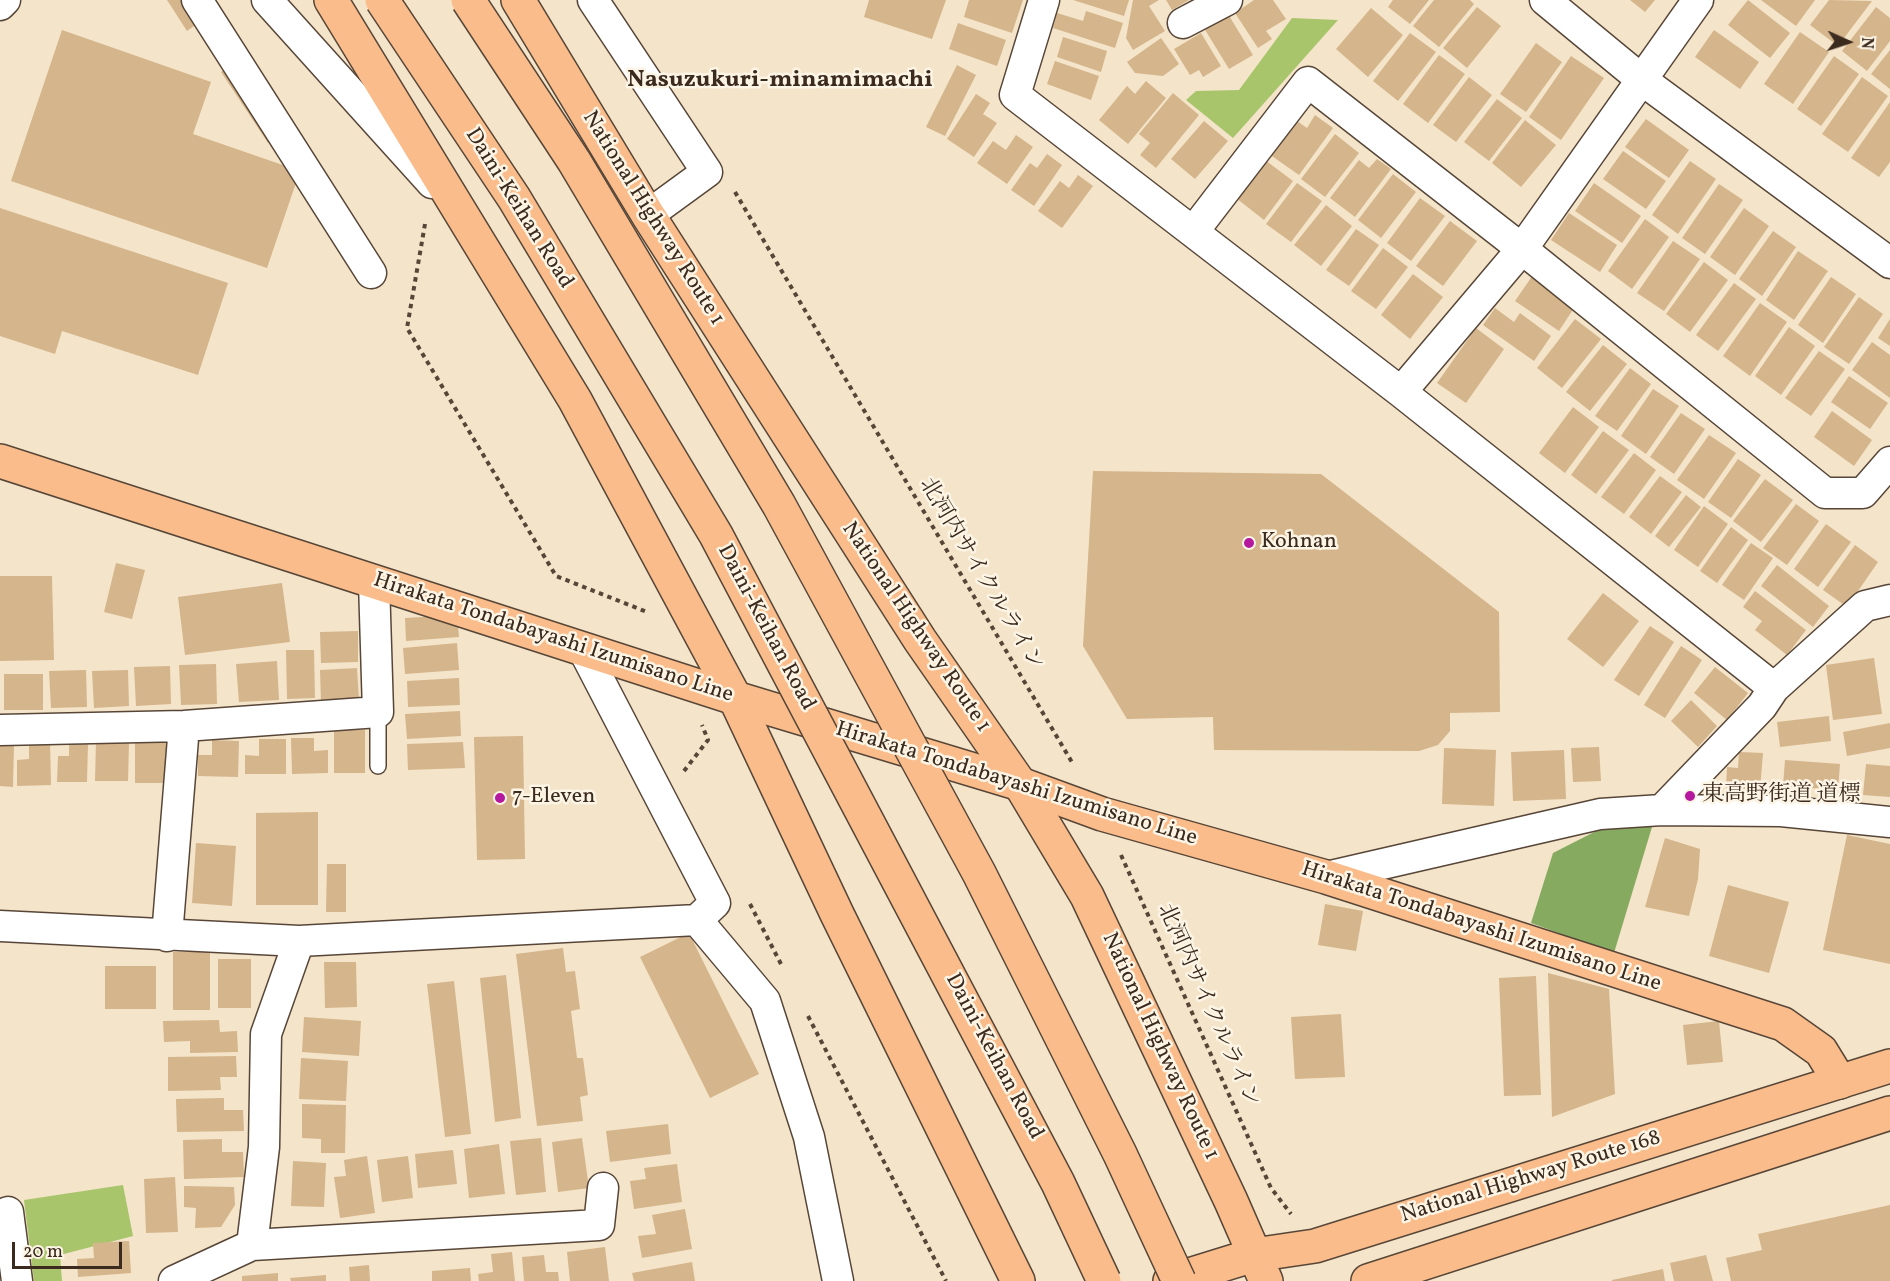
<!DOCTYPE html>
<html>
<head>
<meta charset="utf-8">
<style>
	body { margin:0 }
	#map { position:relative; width:1890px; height:1281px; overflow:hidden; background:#f4e4c9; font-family:Vollkorn,serif }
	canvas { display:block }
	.north { position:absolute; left:1818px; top:12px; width:60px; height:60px; -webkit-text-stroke:4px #fcf5e5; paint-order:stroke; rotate:93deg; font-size:16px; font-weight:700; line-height:24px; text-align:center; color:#3b2a1e }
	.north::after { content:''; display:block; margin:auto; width:21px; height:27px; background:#3b2a1e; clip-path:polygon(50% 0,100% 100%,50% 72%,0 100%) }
	.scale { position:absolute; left:12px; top:1242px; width:110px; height:27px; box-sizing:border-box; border:3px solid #3b2a1e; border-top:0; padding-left:8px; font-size:18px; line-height:21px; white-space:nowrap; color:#3b2a1e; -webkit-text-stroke:4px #fcf5e5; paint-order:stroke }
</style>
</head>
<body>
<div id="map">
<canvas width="1890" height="1281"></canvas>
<div class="north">N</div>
<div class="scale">20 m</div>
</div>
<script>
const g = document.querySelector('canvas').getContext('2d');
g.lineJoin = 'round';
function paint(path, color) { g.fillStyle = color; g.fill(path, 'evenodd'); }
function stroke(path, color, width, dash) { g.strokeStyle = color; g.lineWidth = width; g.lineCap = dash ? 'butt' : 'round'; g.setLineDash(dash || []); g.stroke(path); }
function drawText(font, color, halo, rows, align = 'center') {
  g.font = font + ' Vollkorn,"Noto Serif JP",serif'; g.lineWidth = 5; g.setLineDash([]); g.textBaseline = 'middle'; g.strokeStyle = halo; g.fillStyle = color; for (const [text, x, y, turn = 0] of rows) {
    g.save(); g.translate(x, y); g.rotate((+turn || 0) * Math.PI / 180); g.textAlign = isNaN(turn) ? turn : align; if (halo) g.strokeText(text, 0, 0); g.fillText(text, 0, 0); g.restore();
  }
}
paint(new Path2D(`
	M 1292,18 L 1338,20 L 1233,138 L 1186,100 L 1196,91 L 1239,90 Z
	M 123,1185 L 133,1236 L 60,1255 L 62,1281 L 34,1281 L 24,1200 Z`), '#a9c56c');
paint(new Path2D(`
	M 1640,822 L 1652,827 L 1614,953 L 1531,923 L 1553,853 L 1604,827 Z`), '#86aa60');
paint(new Path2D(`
	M 167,0 L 183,0 L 198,23 L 187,31 Z
	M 869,0 L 946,0 L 932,39 L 864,17 Z
	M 969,0 L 1023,0 L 1012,33 L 964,17 Z
	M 1073,0 L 1129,0 L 1124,16 Z
	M 1133,0 L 1159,0 L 1149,6 L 1165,31 L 1133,50 L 1126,38 Z
	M 1166,0 L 1189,0 L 1172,10 Z
	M 1254,0 L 1273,0 L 1286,19 L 1266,31 L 1272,39 L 1258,48 L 1235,13 Z
	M 1393,0 L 1429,0 L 1410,24 L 1388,7 Z
	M 1434,0 L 1470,0 L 1474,4 L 1439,47 L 1413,26 Z
	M 1630,0 L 1655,0 L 1645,12 Z
	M 1748,0 L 1790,33 L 1770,58 L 1728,25 Z
	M 1761,0 L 1815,0 L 1796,26 Z
	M 1829,0 L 1872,1 L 1838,46 L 1810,25 Z
	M 1477,7 L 1501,26 L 1467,68 L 1443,48 Z
	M 1876,7 L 1890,18 L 1890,41 L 1867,71 L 1842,51 Z
	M 1371,8 L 1403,35 L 1368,77 L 1336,49 Z
	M 1086,11 L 1123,23 L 1115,48 L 1053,28 L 1057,13 L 1083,21 Z
	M 1228,14 L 1253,55 L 1229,69 L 1204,28 Z
	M 958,23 L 1006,40 L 997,66 L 949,49 Z
	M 62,30 L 211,82 L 193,134 L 300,171 L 267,268 L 11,181 Z
	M 1714,30 L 1759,62 L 1740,89 L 1695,57 Z
	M 1800,32 L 1829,52 L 1793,104 L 1764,84 Z
	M 1201,33 L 1221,66 L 1203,77 L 1199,70 L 1190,75 L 1174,49 Z
	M 1410,33 L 1436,52 L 1398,101 L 1373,81 Z
	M 1063,37 L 1107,51 L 1101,72 L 1057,57 Z
	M 1161,38 L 1179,64 L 1163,76 L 1135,73 L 1127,62 Z
	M 1536,43 L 1562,62 L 1526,112 L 1500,94 Z
	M 1890,50 L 1890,89 L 1871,74 Z
	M 1439,55 L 1465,74 L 1428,123 L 1403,104 Z
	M 1571,56 L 1604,78 L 1561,140 L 1529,117 Z
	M 1834,56 L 1859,74 L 1821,126 L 1797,109 Z
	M 1055,61 L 1099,76 L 1091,100 L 1047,84 Z
	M 957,65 L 976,75 L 945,136 L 926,127 Z
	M 230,66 L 277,137 L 268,143 L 221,72 Z
	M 1469,77 L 1492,95 L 1456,142 L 1433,125 Z
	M 1862,77 L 1888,96 L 1848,152 L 1822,134 Z
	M 1146,81 L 1166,98 L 1128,144 L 1099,120 L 1127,86 L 1135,94 Z
	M 1173,93 L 1199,115 L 1156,168 L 1140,155 L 1150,143 L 1139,134 Z
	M 976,94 L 990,103 L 983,114 L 997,123 L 974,157 L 947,139 Z
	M 1497,99 L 1522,118 L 1489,161 L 1464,142 Z
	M 1890,102 L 1890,162 L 1879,177 L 1851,158 Z
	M 1315,115 L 1333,128 L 1299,175 L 1269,154 L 1294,119 L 1307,128 Z
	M 1646,119 L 1689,150 L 1669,178 L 1625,147 Z
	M 1525,120 L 1556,145 L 1521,187 L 1492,163 Z
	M 1204,121 L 1228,141 L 1195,179 L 1171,159 Z
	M 1335,134 L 1359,153 L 1325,197 L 1301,179 Z
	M 1016,135 L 1033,147 L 1007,184 L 977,163 L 993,141 L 1006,150 Z
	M 1623,151 L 1666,181 L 1646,209 L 1603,179 Z
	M 1047,154 L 1062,165 L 1034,206 L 1011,190 L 1030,163 L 1037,168 Z
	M 1377,159 L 1391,169 L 1355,217 L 1330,198 L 1359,160 L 1369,168 Z
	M 1265,160 L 1293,181 L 1264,220 L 1236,198 Z
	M 1690,161 L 1716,179 L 1678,234 L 1652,215 Z
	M 1393,174 L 1416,192 L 1381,238 L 1358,220 Z
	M 1078,175 L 1093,186 L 1062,228 L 1038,211 L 1060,181 L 1069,188 Z
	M 1297,183 L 1322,201 L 1291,242 L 1266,224 Z
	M 1594,183 L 1641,216 L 1622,243 L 1575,211 Z
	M 1719,184 L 1743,200 L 1705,254 L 1682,238 Z
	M 1420,198 L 1445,216 L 1411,261 L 1387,243 Z
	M 1326,205 L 1352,226 L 1321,266 L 1294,245 Z
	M 0,208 L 228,283 L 198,375 L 62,331 L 55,354 L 0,336 Z
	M 1744,208 L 1769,226 L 1735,275 L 1710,257 Z
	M 1569,213 L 1617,245 L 1600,272 L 1551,240 Z
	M 1645,219 L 1669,237 L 1632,289 L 1608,271 Z
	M 1450,221 L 1477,241 L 1443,286 L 1416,266 Z
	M 1356,229 L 1379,245 L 1349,286 L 1326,270 Z
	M 1773,231 L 1796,247 L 1762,296 L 1739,279 Z
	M 1673,241 L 1700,259 L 1664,311 L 1637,293 Z
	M 1383,248 L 1408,267 L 1376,309 L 1351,291 Z
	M 1798,251 L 1828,271 L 1794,320 L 1766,300 Z
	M 1704,262 L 1728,280 L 1690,332 L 1666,314 Z
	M 1535,272 L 1578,302 L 1559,331 L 1515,301 Z
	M 1413,274 L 1443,297 L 1410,339 L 1381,315 Z
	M 1831,277 L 1856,294 L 1823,343 L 1798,325 Z
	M 1734,283 L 1756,299 L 1718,351 L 1696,335 Z
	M 1859,297 L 1883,314 L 1849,364 L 1824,347 Z
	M 1760,303 L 1787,322 L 1750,376 L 1723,356 Z
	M 1495,308 L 1514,322 L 1520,313 L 1551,336 L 1534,361 L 1483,325 Z
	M 1575,319 L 1601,339 L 1562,388 L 1537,368 Z
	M 1890,319 L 1890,346 L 1878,338 Z
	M 1789,327 L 1815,346 L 1781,395 L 1755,376 Z
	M 1476,328 L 1504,349 L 1466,403 L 1437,383 Z
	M 1872,342 L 1890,355 L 1890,398 L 1852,370 Z
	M 1603,345 L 1627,364 L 1590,411 L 1566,392 Z
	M 1819,351 L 1845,369 L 1811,416 L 1785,398 Z
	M 1630,368 L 1651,384 L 1617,431 L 1595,416 Z
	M 1849,376 L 1888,403 L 1870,429 L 1831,402 Z
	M 1653,389 L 1679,406 L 1646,454 L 1621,436 Z
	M 1573,407 L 1599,427 L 1565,473 L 1539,453 Z
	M 1832,411 L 1872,440 L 1854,466 L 1814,437 Z
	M 1681,413 L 1705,429 L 1674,474 L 1650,457 Z
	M 1603,431 L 1629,450 L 1596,494 L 1571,475 Z
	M 1709,435 L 1736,453 L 1704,499 L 1677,480 Z
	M 1634,453 L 1656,470 L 1624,514 L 1601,497 Z
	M 1738,459 L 1761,475 L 1731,518 L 1708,502 Z
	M 1093,471 L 1321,474 L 1499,612 L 1500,712 L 1450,713 L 1450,731 L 1438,745 L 1419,751 L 1214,750 L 1213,717 L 1127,719 L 1083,646 Z
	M 1660,476 L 1682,492 L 1651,534 L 1629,517 Z
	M 1765,479 L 1793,500 L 1761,542 L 1733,521 Z
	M 1686,495 L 1701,507 L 1669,547 L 1655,536 Z
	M 1796,504 L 1819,521 L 1787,565 L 1763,548 Z
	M 1704,506 L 1728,524 L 1698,567 L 1674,550 Z
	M 1826,524 L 1851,542 L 1818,587 L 1794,569 Z
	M 1731,527 L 1748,540 L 1717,583 L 1700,571 Z
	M 1751,543 L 1773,558 L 1744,600 L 1722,585 Z
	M 1855,545 L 1878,562 L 1847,607 L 1823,590 Z
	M 116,563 L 145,570 L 132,619 L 104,612 Z
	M 1777,565 L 1829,606 L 1813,627 L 1761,586 Z
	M 0,576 L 52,576 L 54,660 L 0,661 Z
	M 282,583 L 290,642 L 185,655 L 178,597 Z
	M 1755,591 L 1806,630 L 1787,655 L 1755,630 L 1762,621 L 1743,607 Z
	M 1603,593 L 1639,621 L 1603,667 L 1567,639 Z
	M 457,615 L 459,637 L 406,641 L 405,618 Z
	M 1650,626 L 1674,642 L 1639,696 L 1614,680 Z
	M 358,631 L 358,662 L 321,663 L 320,632 Z
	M 457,643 L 459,670 L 405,674 L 403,648 Z
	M 1681,646 L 1702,660 L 1665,718 L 1644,705 Z
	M 286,650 L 314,650 L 315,698 L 287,699 Z
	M 1874,658 L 1882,714 L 1833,720 L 1826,665 Z
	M 277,661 L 279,700 L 239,702 L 236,664 Z
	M 216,664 L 217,704 L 181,705 L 179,665 Z
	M 170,666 L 171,704 L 136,706 L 134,667 Z
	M 1715,667 L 1748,693 L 1727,720 L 1694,693 Z
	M 357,668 L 359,700 L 321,702 L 320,670 Z
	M 86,670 L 87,707 L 51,708 L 49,671 Z
	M 128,670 L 129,706 L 94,708 L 92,671 Z
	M 4,674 L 43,674 L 43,710 L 4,710 Z
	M 459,678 L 460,705 L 408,707 L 407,681 Z
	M 1691,700 L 1717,726 L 1698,747 L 1671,721 Z
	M 460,711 L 461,736 L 407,739 L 405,714 Z
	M 1829,716 L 1831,741 L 1780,747 L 1777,722 Z
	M 1890,723 L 1890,748 L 1847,756 L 1843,732 Z
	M 334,730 L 365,730 L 365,773 L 334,773 Z
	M 523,736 L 525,859 L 477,860 L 474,737 Z
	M 291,738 L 314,738 L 314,751 L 328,750 L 328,773 L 292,774 Z
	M 259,739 L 286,739 L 286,774 L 245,774 L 245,755 L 259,756 Z
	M 212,740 L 239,741 L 238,777 L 198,776 L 198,755 L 212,755 Z
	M 96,741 L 129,742 L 128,781 L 95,781 Z
	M 50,742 L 51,785 L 17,786 L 17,760 L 29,759 L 29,743 Z
	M 135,742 L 171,743 L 171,783 L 135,783 Z
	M 463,742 L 465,768 L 408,770 L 407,744 Z
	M 69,743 L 88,744 L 87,782 L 57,782 L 58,756 L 69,756 Z
	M 0,745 L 14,745 L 13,787 L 0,786 Z
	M 1599,747 L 1601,781 L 1573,782 L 1571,748 Z
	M 1444,748 L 1496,750 L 1494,806 L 1442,804 Z
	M 1564,750 L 1566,799 L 1513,801 L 1511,752 Z
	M 1739,752 L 1763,753 L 1760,790 L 1726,788 L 1727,767 L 1738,768 Z
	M 1785,760 L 1840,764 L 1838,790 L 1783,786 Z
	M 1866,764 L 1890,766 L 1890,797 L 1863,795 Z
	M 318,812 L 318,905 L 256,905 L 256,813 Z
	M 1847,835 L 1890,844 L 1890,964 L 1823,950 Z
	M 1665,838 L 1700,849 L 1698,879 L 1689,916 L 1645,907 Z
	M 196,843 L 236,846 L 232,906 L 192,903 Z
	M 327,864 L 346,864 L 346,912 L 326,912 Z
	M 1728,885 L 1789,902 L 1769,973 L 1709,956 Z
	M 1325,904 L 1363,911 L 1356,951 L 1318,945 Z
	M 689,933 L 759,1074 L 710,1098 L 640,957 Z
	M 563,948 L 566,972 L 575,971 L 580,1009 L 571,1011 L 577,1058 L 583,1058 L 588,1095 L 580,1097 L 583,1121 L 537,1126 L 516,954 Z
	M 173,952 L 210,952 L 210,1010 L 173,1010 Z
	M 218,959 L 251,959 L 251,1008 L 218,1008 Z
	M 324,962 L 356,962 L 357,1007 L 325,1008 Z
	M 105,966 L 156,966 L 156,1009 L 105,1009 Z
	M 1548,973 L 1609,989 L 1615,1094 L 1552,1117 Z
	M 506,975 L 521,1118 L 495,1122 L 480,978 Z
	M 1536,976 L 1541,1095 L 1504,1096 L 1499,978 Z
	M 454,981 L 471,1134 L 445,1137 L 427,984 Z
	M 1341,1014 L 1345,1077 L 1295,1079 L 1291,1017 Z
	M 304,1017 L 361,1021 L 359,1056 L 302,1052 Z
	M 219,1020 L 220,1032 L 237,1031 L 238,1052 L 190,1053 L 190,1041 L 164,1042 L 163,1021 Z
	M 1719,1021 L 1723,1062 L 1687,1065 L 1683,1025 Z
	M 236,1056 L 237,1077 L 220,1077 L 221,1090 L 168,1091 L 168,1057 Z
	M 301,1058 L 348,1061 L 346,1101 L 299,1099 Z
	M 224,1098 L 224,1110 L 243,1110 L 244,1131 L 177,1132 L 176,1099 Z
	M 302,1104 L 346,1105 L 345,1153 L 321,1153 L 321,1139 L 302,1138 Z
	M 668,1124 L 671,1154 L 610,1162 L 606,1131 Z
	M 541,1138 L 546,1192 L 516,1195 L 510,1141 Z
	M 582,1138 L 589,1188 L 558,1192 L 552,1142 Z
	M 222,1139 L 222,1152 L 243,1152 L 244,1177 L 184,1179 L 183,1140 Z
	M 499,1144 L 505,1194 L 469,1198 L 464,1149 Z
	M 453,1150 L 457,1184 L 418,1188 L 415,1154 Z
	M 367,1156 L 375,1213 L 340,1218 L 334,1177 L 346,1176 L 344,1160 Z
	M 408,1156 L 413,1198 L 382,1202 L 377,1160 Z
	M 293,1161 L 326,1163 L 324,1207 L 291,1206 Z
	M 677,1164 L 682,1202 L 634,1209 L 630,1181 L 646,1179 L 644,1168 Z
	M 175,1177 L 178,1232 L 146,1233 L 144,1179 Z
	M 184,1186 L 234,1187 L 235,1205 L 221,1227 L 195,1228 L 196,1208 L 184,1207 Z
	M 1890,1205 L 1890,1281 L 1731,1281 L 1726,1258 L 1762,1250 L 1758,1234 Z
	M 685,1209 L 692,1249 L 642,1258 L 638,1236 L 656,1234 L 652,1215 Z
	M 129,1241 L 131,1273 L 78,1277 L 77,1259 L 94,1258 L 93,1243 Z
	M 605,1247 L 609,1281 L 570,1281 L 567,1252 Z
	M 512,1252 L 515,1281 L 479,1281 L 478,1274 L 493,1272 L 491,1254 Z
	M 544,1255 L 546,1272 L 558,1272 L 559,1281 L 524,1281 L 522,1257 Z
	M 1706,1255 L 1713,1281 L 1674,1281 L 1670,1263 Z
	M 692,1262 L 695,1281 L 634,1281 L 632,1273 Z
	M 369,1265 L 370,1281 L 350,1281 L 349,1267 Z
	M 470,1268 L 471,1281 L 432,1281 L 432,1271 Z
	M 1663,1269 L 1665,1281 L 1612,1281 L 1612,1280 Z
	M 278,1273 L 278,1281 L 242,1281 L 242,1276 Z
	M 326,1275 L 326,1281 L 291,1281 L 290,1278 Z`), '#d5b58b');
const service = new Path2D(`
	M 378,766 L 378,712`);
const minor = new Path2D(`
	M 197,0 L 371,273
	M 267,0 L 432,183
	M 593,0 L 707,172 L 648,215
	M 1044,0 L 1015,95 L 1401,392 L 1774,688
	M 1545,0 L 1642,80 L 1890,263
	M 0,5 L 5,0
	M 1183,23 L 1227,0
	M 1193,232 L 1308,82 L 1522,249 L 1825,493 L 1863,493 L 1890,462
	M 1401,392 L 1522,249 L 1698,0
	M 0,730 L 184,726 L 378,712 L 374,582
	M 1662,810 L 1781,811 L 1890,822
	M 1326,877 L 1600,814 L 1662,810 L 1762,706 L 1774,688 L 1865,606 L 1890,600
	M 697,920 L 765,1001 L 809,1137 L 838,1281
	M 0,926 L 299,941 L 697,920 L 715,903 L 583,649
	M 167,936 L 184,726
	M 8,1212 L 17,1281
	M 252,1245 L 599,1225 L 603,1188
	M 174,1281 L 252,1245 L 264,1147 L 266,1034 L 299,941`);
const primary = new Path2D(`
	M 0,461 L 735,698 L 1020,784 L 1102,814 L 1326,877 L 1783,1024 L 1821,1051 L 1840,1082`);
const trunk = new Path2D(`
	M 331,0 L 575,400 L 735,698 L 837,914 L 1018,1281
	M 518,0 L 648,215 L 920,640 L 1020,784 L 1087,896 L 1231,1201 L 1266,1281
	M 1170,1281 L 1254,1255 L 1315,1246 L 1890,1066
	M 1368,1281 L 1890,1113`);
stroke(service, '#574638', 18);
stroke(minor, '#574638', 33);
stroke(primary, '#574638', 36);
stroke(trunk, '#574638', 36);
stroke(new Path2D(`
	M 735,192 L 1073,764
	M 425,224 L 407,328 L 556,576 L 647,612
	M 684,771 L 708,740 L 702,725
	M 1121,855 L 1271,1188 L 1291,1214
	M 750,904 L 781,964
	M 808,1016 L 946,1281`), '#574638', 4, [4.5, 4.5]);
stroke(service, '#fff', 15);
stroke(minor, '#fff', 30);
stroke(primary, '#f9bc8a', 33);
stroke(trunk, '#f9bc8a', 33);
const motorwayBridge = new Path2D(`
	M 382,0 L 514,198 L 716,535 L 1058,1183 L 1104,1281
	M 468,0 L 574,161 L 779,505 L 979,873 L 1120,1154 L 1179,1281`);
stroke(motorwayBridge, '#574638', 36, []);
stroke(motorwayBridge, '#f9bc8a', 33);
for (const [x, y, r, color] of [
	[1249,543,6,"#b5179e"],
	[1690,796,6,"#b5179e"],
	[500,798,6,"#b5179e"]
]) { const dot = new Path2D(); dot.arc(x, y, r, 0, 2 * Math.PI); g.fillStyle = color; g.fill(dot); stroke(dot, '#fcf5e5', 2); }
drawText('22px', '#3b2a1e', '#fcf5e5', [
	["Daini-Keihan Road",518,209,58],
	["National Highway Route 1",652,219,58],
	["北河内サイクルライン",980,575,59],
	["Daini-Keihan Road",765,628,62],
	["National Highway Route 1",915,628,56],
	["Hirakata Tondabayashi Izumisano Line",553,639,18],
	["Hirakata Tondabayashi Izumisano Line",1016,785,17],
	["Hirakata Tondabayashi Izumisano Line",1481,928,18],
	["北河内サイクルライン",1207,1006,66],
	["National Highway Route 1",1159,1047,65],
	["Daini-Keihan Road",993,1057,62],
	["National Highway Route 168",1531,1178,-17]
]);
drawText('22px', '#3b2a1e', '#fcf5e5', [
	["Kohnan",1261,543],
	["東高野街道 道標",1702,796],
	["7-Eleven",512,798]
], 'left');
drawText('bold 24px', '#3b2a1e', '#fcf5e5', [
	["Nasuzukuri-minamimachi",780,82]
]);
</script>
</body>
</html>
